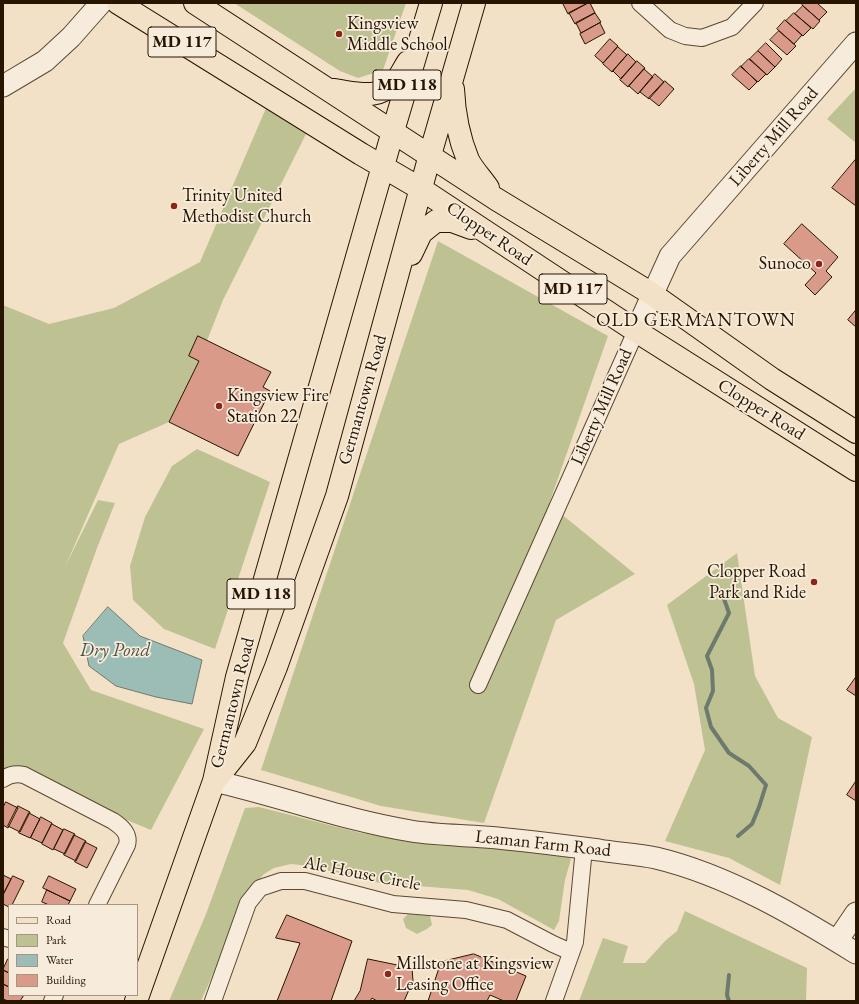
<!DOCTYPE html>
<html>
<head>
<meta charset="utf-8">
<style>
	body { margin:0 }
	#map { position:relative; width:859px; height:1004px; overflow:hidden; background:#f2e1c7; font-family:"EB Garamond",serif }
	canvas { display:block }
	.frame { position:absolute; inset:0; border:4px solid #271500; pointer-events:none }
	.legend { position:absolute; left:8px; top:904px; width:130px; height:92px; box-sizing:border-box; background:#f7ecdb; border:1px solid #a49683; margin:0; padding:5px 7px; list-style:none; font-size:12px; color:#271500 }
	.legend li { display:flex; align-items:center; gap:8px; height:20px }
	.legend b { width:20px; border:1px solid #a49683 }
</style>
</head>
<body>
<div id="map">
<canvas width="859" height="1004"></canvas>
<div class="frame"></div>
<ul class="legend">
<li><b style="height:5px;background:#f2e1c7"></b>Road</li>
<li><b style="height:11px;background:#bec293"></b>Park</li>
<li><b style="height:11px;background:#9bbdb6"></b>Water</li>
<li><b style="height:11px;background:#d99a8a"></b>Building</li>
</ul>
</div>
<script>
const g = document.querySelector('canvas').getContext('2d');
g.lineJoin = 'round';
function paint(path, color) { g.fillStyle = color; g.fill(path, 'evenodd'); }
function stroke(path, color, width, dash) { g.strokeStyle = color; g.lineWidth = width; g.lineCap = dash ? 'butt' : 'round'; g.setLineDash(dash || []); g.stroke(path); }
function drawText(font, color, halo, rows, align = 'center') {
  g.font = font + ' "EB Garamond",serif'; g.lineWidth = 3.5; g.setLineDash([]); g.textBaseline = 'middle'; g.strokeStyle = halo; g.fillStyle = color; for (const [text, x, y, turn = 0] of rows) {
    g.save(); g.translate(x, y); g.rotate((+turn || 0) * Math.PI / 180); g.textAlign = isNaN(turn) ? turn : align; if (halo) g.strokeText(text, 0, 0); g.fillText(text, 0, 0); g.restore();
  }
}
paint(new Path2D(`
	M 234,3 L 406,3 L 383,70 L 358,78 L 340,71 Z
	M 856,88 L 856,143 L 827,119 Z
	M 266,108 L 306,134 L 223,300 L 199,361 L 169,422 L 119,444 L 65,567 L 98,500 L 115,503 L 97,548 L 63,643 L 91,690 L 204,729 L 151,830 L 3,769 L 3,305 L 49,324 L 114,308 L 200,262 Z
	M 438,241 L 608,336 L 549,504 L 635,574 L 556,620 L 484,823 L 381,806 L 261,770 Z
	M 197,449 L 270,482 L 215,649 L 164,629 L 133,600 L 130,566 L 145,517 L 172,466 Z
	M 737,553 L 755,676 L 778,718 L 812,737 L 780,885 L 729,858 L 665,841 L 705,750 L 694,684 L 667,605 Z
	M 259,807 L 361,833 L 442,846 L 497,846 L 562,853 L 571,859 L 565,880 L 559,921 L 554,930 L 498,899 L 468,890 L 380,883 L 309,866 L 291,864 L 274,868 L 264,874 L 249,891 L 233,929 L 201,1001 L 169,1001 L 206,914 L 245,808 Z
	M 685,911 L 807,968 L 806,1001 L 579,1001 L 603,938 L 628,946 L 623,963 L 645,963 L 666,940 L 677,931 Z
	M 408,914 L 430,916 L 432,925 L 427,929 L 417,934 L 406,928 L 403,919 Z`), '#bec293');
const water = new Path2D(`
	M 108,607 L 140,636 L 202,660 L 192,704 L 156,697 L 116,686 L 89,666 L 83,636 Z`);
paint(water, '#9bbdb6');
stroke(water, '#6d7a6d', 1);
stroke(new Path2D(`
	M 723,596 L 729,613 L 707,656 L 712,670 L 713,691 L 706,708 L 711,727 L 729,753 L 749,766 L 766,785 L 759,807 L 752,824 L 738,836
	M 729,1001 L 727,995 L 729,975`), '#6d7a6d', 4);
const building = new Path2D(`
	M 564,3 L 588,3 L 568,14 L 563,4 Z
	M 588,3 L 590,3 L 595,13 L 575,24 L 569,13 Z
	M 804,3 L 817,3 L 827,12 L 819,20 L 802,5 Z
	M 803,6 L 820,21 L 813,29 L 795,14 Z
	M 595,13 L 601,22 L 581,33 L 576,23 Z
	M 794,13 L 811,28 L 803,36 L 786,21 Z
	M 785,20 L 802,35 L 794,44 L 777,29 Z
	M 600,23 L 605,33 L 585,44 L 580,34 Z
	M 779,31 L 796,46 L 787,55 L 770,40 Z
	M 610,39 L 618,46 L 603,63 L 595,56 Z
	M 766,43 L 782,59 L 775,67 L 758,51 Z
	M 618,47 L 627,55 L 612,72 L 603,64 Z
	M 758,51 L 775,67 L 767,75 L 750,59 Z
	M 628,54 L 636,62 L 621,79 L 613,71 Z
	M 749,59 L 766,74 L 758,82 L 741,67 Z
	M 637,61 L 645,68 L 628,87 L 620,80 Z
	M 741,66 L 757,82 L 749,90 L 732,75 Z
	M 644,69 L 653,77 L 638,94 L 629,86 Z
	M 655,74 L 664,82 L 649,99 L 640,92 Z
	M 665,81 L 674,89 L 659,106 L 649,98 Z
	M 856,159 L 856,206 L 832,188 Z
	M 802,224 L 838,257 L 826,271 L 832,277 L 815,295 L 805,285 L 816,273 L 784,244 Z
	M 856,310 L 856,327 L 848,320 Z
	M 198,336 L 271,372 L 263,387 L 270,391 L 238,456 L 169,422 L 199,361 L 189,356 Z
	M 856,677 L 856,696 L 847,690 Z
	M 856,781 L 856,801 L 847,795 Z
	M 6,802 L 18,808 L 8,828 L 3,825 L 3,808 Z
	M 18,806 L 30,812 L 20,832 L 8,826 Z
	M 29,813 L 40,819 L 30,838 L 19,833 Z
	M 41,817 L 52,823 L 42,843 L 31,838 Z
	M 52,824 L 63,830 L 53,850 L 42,844 Z
	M 64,829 L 75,834 L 65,854 L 54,849 Z
	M 74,835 L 86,841 L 76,861 L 64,855 Z
	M 85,842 L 97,848 L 87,868 L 75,862 Z
	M 3,875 L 11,879 L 3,895 Z
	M 13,876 L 24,881 L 12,905 L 9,905 L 9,907 L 3,904 L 3,895 Z
	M 49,876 L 76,889 L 70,901 L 43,888 Z
	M 47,890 L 70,901 L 68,905 L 49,905 L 42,902 Z
	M 287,915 L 352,941 L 331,1001 L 277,1001 L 300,943 L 276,938 Z
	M 474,954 L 526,976 L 516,1001 L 504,1001 L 490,995 L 487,1001 L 428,1001 L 441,962 Z
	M 8,959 L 9,959 L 9,973 L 3,970 Z
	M 368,959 L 412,968 L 413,981 L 404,1001 L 377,1001 L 372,998 L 370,1001 L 354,1001 L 360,991 Z
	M 3,970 L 9,973 L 9,987 L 3,984 Z
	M 3,984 L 9,987 L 9,995 L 24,995 L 20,1001 L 8,1001 L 3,999 Z`);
paint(building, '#d99a8a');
stroke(building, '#271500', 1);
const minor = new Path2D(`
	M 640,3 L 670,30 L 685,36 L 702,38 L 732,27 L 755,3
	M 478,685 L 636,331
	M 3,779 C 10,774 16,773 24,775 L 113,821 C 122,827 130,834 127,845 L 97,905
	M 3,937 L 9,939
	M 52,1001 L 55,995
	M 213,1001 L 248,903 L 260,888 L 281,881 L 305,881 L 393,904 L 466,910 L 507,920 L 553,944 L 571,952
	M 554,1001 L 575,942 L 584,848`);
const tertiary = new Path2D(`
	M 3,86 L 45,61 L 71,37 L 101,3
	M 636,331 L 670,256 L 856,43
	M 214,781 C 280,796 344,820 411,831 C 435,835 460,835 485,837 C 523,840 561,845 599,850 C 617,853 637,854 656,858 C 727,875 795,915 856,953
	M 837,941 L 856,913`);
const primary = new Path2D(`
	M 118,3 L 361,154 L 421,189 L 636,331 L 856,470
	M 195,3 L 496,199 L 652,294 L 772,379 L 856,432
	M 453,89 C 454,112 459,138 468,160 C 473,170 482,179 488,188
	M 333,90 C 357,93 378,101 396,81 C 401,75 404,68 408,62
	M 411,254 L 421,233 L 436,221 L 452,221 L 471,228
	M 218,777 L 245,743 L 276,667 L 337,496 L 430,155 L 474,3
	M 136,1001 L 214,781 L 237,677 L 393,131 L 431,3`);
stroke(minor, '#5a4832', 18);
stroke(tertiary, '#5a4832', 23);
stroke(primary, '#271500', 24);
stroke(minor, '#f7ecdb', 16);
stroke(tertiary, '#f7ecdb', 21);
stroke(primary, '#f2e1c7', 22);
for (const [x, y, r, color] of [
	[339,34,4,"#8f2418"],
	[174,206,4,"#8f2418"],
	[819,264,4,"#8f2418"],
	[219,406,4,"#8f2418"],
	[814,582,4,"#8f2418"],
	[388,974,4,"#8f2418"]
]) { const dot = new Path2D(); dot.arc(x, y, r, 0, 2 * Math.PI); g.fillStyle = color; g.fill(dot); stroke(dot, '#f7ecdb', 1.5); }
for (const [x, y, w] of [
	[182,42,68],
	[407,85,68],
	[573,289,68],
	[261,594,68]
]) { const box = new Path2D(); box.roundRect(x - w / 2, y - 15, w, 30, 3); g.fillStyle = '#f7ecdb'; g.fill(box); stroke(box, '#271500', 1); }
drawText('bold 17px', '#271500', null, [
	["MD 117",182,42],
	["MD 118",407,85],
	["MD 117",573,289],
	["MD 118",261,594]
]);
drawText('18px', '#271500', '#f7ecdb', [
	["Kingsview",347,24],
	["Middle School",347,45],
	["Trinity United",182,196],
	["Methodist Church",182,217],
	["Sunoco",811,264,"right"],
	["Kingsview Fire",227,396],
	["Station 22",227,417],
	["Clopper Road",806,572,"right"],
	["Park and Ride",806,593,"right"],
	["Millstone at Kingsview",396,964],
	["Leasing Office",396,985]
], 'left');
drawText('18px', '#271500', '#f7ecdb', [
	["Liberty Mill Road",774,137,-49],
	["Clopper Road",489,234,34],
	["Germantown Road",363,400,-74],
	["Liberty Mill Road",602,407,-66],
	["Clopper Road",761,410,32],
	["Germantown Road",233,703,-76],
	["Leaman Farm Road",543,844,6],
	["Ale House Circle",362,874,11]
]);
g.letterSpacing = '1px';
drawText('19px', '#271500', '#f7ecdb', [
	["OLD GERMANTOWN",696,321]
]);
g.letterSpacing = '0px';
drawText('italic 19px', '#505040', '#f7ecdb', [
	["Dry Pond",115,651]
]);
</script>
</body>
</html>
